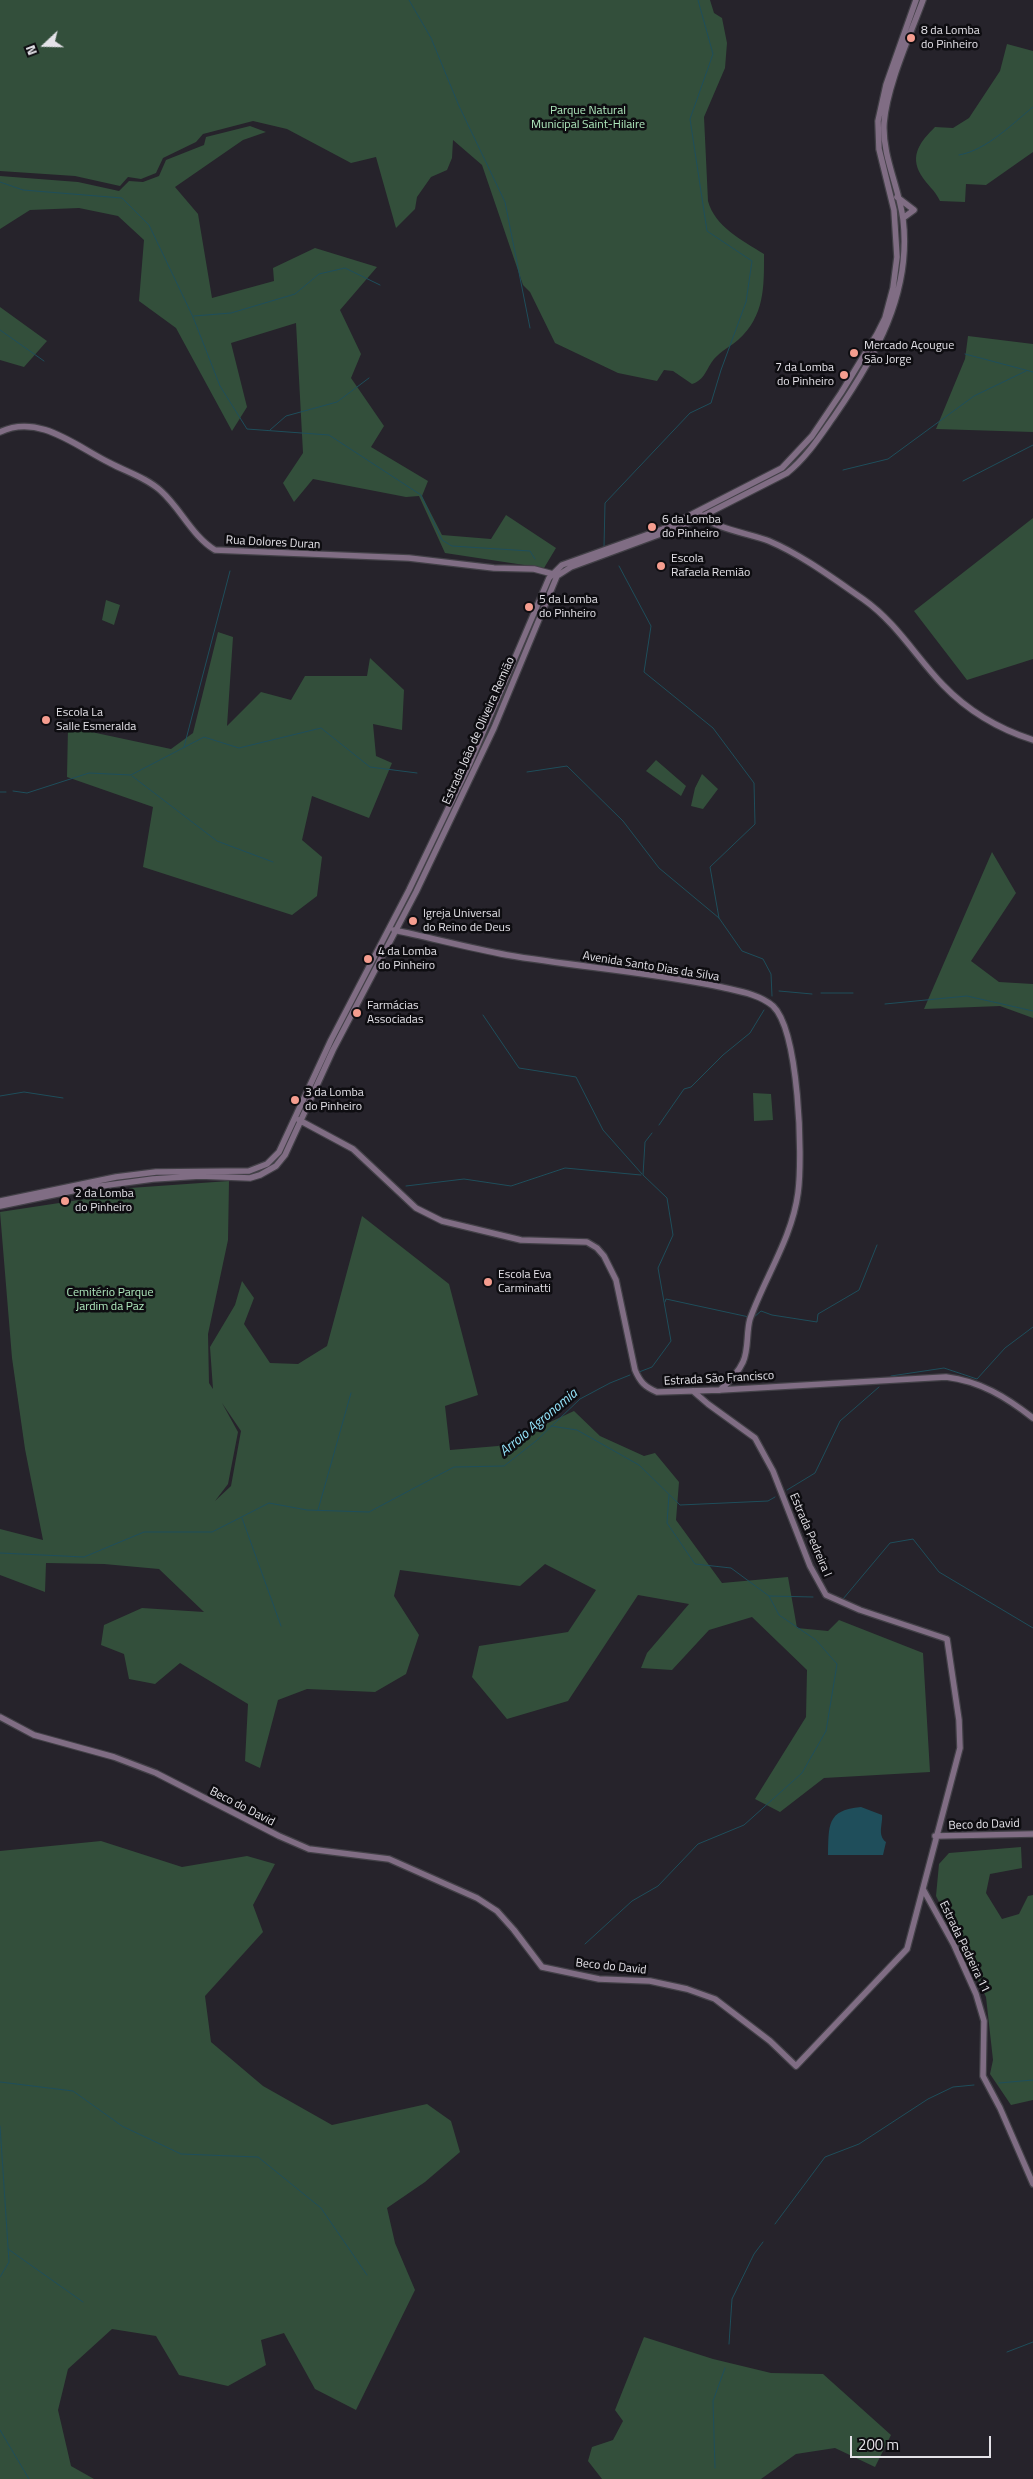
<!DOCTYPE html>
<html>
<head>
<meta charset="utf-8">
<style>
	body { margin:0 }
	#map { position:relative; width:1033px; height:2479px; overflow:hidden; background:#26232b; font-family:"Titillium Web",sans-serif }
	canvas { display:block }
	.north { position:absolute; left:20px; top:20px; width:50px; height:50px; -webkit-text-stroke:4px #0e0d11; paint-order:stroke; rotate:249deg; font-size:14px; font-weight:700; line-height:20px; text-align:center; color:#e4e2e8 }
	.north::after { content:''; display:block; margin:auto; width:18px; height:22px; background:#e4e2e8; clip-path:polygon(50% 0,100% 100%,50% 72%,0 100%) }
	.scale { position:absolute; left:850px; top:2436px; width:141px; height:22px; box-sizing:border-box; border:2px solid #e4e2e8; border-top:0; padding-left:6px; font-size:15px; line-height:18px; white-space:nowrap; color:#e4e2e8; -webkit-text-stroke:4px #0e0d11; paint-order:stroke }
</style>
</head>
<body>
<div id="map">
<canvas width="1033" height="2479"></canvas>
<div class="north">N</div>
<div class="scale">200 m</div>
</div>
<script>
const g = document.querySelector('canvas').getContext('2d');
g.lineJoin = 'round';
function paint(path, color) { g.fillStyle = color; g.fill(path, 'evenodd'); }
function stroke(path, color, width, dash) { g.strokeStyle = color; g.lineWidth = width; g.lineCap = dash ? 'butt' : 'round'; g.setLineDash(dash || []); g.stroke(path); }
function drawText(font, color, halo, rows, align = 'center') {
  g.font = font + ' "Titillium Web",sans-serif'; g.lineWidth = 5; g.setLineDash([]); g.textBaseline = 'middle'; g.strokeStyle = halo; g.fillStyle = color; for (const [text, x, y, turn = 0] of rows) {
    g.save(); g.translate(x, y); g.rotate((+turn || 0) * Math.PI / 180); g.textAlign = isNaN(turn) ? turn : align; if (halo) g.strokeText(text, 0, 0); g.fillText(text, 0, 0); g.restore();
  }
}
paint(new Path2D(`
	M 0,0 L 710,0 L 714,13 L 722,18 L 727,43 L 725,68 L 704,117 L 708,201 C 715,227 742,240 764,254 C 764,286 765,316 738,340 C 731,346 721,351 714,359 C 706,369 705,380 692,384 L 673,371 L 664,370 L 657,381 L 618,373 L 555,343 L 530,292 L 523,285 L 482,165 L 453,140 L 452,158 L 447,170 L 431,177 L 417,197 L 415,209 L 396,228 L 376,157 L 351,163 L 287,129 L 253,121 L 203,134 L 196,142 L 163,158 L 156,173 L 141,179 L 128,177 L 120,186 L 75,176 L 0,171 Z
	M 1007,44 L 1033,51 L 1033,152 L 986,185 L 966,184 L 965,202 L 940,201 C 935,190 927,185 921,175 C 909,155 921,141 935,127 L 953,128 L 969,118 L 1000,71 Z
	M 250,126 L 266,132 L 243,140 L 175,187 L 198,214 L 212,298 L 274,281 L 273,268 L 315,248 L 377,267 L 340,310 L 361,354 L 351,378 L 384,426 L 371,447 L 428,481 L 422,496 L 442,535 L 491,539 L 506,515 L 556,548 L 544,568 L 445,553 L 419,496 L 406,497 L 313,479 L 294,502 L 283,483 L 303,453 L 296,323 L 231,343 L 247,407 L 232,431 L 176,328 L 139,301 L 144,240 L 118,216 L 79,208 L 30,210 L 0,229 L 0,176 L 78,182 L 119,191 L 129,181 L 143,182 L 159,176 L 166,160 L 204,145 L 206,137 Z
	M 0,307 L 47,341 L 24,367 L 0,360 Z
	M 968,336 L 1033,344 L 1033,432 L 936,429 L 965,359 Z
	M 1033,518 L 1033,659 L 967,680 L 914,611 Z
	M 106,600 L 120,605 L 114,625 L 102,620 Z
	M 218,632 L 233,637 L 227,726 L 261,692 L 291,700 L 305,676 L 367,676 L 370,658 L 404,690 L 402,730 L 373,724 L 376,756 L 392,763 L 369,818 L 312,796 L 302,840 L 322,857 L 317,896 L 292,915 L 143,867 L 153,807 L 67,777 L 68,727 L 171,749 L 193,733 Z
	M 656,760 L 686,786 L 681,796 L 646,771 Z
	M 702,774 L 718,789 L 703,809 L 691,806 L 695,788 Z
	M 992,852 L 1016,893 L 971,961 L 999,982 L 1033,984 L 1033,1018 L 1000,1006 L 924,1009 Z
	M 753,1093 L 771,1094 L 773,1120 L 754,1121 Z
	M 229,1181 L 228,1240 L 208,1334 L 209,1383 L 213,1389 L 210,1347 L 235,1305 L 242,1281 L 254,1298 L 244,1324 L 270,1363 L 298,1364 L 327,1346 L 362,1216 L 449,1284 L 478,1395 L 445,1406 L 450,1450 L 498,1446 L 574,1411 L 600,1436 L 644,1456 L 655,1453 L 679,1482 L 676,1520 L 722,1583 L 788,1577 L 797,1628 L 828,1631 L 839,1620 L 923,1653 L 930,1772 L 824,1778 L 780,1812 L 755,1799 L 806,1717 L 807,1670 L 752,1617 L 709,1630 L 672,1670 L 641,1668 L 647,1653 L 689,1604 L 638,1595 L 568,1701 L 507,1719 L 472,1677 L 479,1646 L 568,1632 L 596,1590 L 545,1564 L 520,1586 L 400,1570 L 394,1596 L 419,1635 L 406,1674 L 375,1692 L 307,1689 L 278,1700 L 260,1768 L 245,1761 L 248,1704 L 180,1663 L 155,1684 L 129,1679 L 124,1654 L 101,1645 L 104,1625 L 142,1608 L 204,1612 L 159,1569 L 104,1564 L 46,1563 L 45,1592 L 0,1575 L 0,1529 L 43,1540 L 25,1449 L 12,1358 L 0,1212 L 125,1193 L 130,1188 ZM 222,1403 L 241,1431 L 231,1486 L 215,1501 L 228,1484 L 238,1432 Z
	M 101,1841 L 182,1867 L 247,1856 L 275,1864 L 253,1905 L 263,1932 L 205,1996 L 211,2042 L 263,2086 L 332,2125 L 427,2104 L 451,2121 L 460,2152 L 425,2182 L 387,2208 L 395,2243 L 415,2290 L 356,2410 L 315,2389 L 284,2333 L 261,2340 L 266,2365 L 228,2386 L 179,2375 L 156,2336 L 112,2329 L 68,2369 L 58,2410 L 71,2466 L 94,2479 L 0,2479 L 0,1851 Z
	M 1021,1847 L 1022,1868 L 990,1874 L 986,1893 L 1002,1919 L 1019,1914 L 1028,1896 L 1033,1895 L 1033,2100 L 1011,2105 L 990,2074 L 993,2060 L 986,1997 L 936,1896 L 939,1864 L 949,1853 Z
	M 644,2337 L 713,2359 L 771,2373 L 823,2374 L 891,2435 L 875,2467 L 835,2448 L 796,2454 L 761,2479 L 602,2479 L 588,2461 L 592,2447 L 613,2440 L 623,2421 L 615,2410 Z`), '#334f3b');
paint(new Path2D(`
	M 861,1807 L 882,1815 C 883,1824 877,1835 886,1842 L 883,1855 L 828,1855 C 829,1826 826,1810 861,1807 Z`), '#1f4e5b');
stroke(new Path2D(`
	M 409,0 L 431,38 L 459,106 L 505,202 L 530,328
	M 959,155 C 987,150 1012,124 1033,107
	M 0,182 L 23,190 L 122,198 L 149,225 L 193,317 L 220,386 L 247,429 L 329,435 L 421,495 L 442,540 L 452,546 L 530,551 L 535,559
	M 194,316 L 231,313 L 295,294 L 319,274 L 345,268 L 380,285
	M 0,330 L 44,361
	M 965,354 L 1033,372
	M 270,430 L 286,416 L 337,402 L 369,378
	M 843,470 L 888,459 L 974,396 L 1026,371
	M 963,481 L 1033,445
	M 604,547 L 605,503 L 690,413 L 711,403 L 721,370 L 746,302 L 752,261 L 707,231 L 690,119 L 713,54 L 698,0
	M 619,566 L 651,626 L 644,672 L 713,728 L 754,783 L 755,824 L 710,867 L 719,918
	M 184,747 L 230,571
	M 527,772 L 567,766 L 623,821 L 659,868 L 719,918 L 742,951 L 763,959 L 771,974 L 772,996
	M 132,776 L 217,841 L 273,862
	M 13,791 L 27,793 L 89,773 L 131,775 L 204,737 L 239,748 L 321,728 L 370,767 L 417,773
	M 0,792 L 6,792
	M 779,991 L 812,994
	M 821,993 L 853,993
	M 885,1004 L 967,996 L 1033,1011
	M 483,1015 L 519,1068 L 576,1077 L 603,1130 L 642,1174
	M 0,1096 L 24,1092 L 63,1098
	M 659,1125 L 684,1089 L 691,1087 L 723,1055 L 750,1033 L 764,1010
	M 406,1186 L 464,1179 L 511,1186 L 565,1168 L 641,1175
	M 665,1302 L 666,1299 L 749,1317
	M 753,1318 L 761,1311 L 772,1315 L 817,1322 L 818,1314 L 859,1290 L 877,1245
	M 639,1372 L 652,1367 L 671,1341 L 658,1268 L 673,1235 L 667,1198 L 643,1175 L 645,1142 L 652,1133
	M 891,1376 L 944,1368 L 977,1379 L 1005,1348 L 1033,1327
	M 551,1426 L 577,1430 L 639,1465 L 680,1505 L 768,1501 L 775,1497
	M 787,1490 L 815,1473 L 840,1421 L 879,1387
	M 669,1495 L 667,1523 L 695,1564 L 731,1568 L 769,1596 L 813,1597
	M 318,1510 L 351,1393
	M 242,1518 L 281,1626
	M 0,1553 L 84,1557 L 144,1532 L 212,1532 L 269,1503 L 307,1510 L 369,1512 L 454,1467 L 504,1466 L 536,1441 L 580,1399 L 610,1383 L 630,1375
	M 843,1599 L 890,1543 L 913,1539 L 939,1572 L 1033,1628
	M 585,1944 L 632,1901 L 658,1886 L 698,1844 L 744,1825 L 802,1773 L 826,1731 L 837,1664 L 816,1640 L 779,1615 L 769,1596
	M 0,2082 L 73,2091 L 122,2126 L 181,2154 L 258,2157 L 321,2208 L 367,2275
	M 999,2083 L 1033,2080
	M 0,2126 L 9,2262 L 0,2277
	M 775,2224 L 825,2157 L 859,2144 L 928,2099 L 953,2087 L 974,2085
	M 8,2249 L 83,2302
	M 729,2344 L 732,2299 L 754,2254 L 763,2242
	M 1007,2352 L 1033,2342
	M 0,2430 L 29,2479
	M 715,2468 L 713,2401 L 725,2368`), '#1f4e5b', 1);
const secondary = new Path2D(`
	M 897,197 L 914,210 L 903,218
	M 0,432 C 39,413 77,447 110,463 C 127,472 147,478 161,491 C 181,509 192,536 215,550 L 409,558 L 494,568 L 534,569 L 553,574
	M 700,514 C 711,528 752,534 769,541 C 802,555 834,579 863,599 C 897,623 916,657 943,685 C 968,711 999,729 1033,740
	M 394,930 C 432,938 469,948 507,955 C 578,967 650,972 721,987 C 738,991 759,994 773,1006 C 799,1031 803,1156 798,1193 C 792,1238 765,1277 750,1319 C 746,1333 749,1349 743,1362 C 738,1373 729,1382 720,1390
	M 299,1120 L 353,1149 L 416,1208 L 442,1221 L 521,1240 L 587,1242 L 597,1248 L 604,1256 L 616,1280 L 635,1370 C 640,1382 645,1387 657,1392 L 720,1390 L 946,1377 C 980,1381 1006,1397 1033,1418
	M 0,1201 L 116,1177 L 156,1172 L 249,1171 L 267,1164 L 279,1152 L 331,1040 L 409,890 L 470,763 L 549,578 L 562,565 L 663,529 L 782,468 L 812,436 L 841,393 L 877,334 L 885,318 L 893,288 L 897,257 L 894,210 L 879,149 L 878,121 L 886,85 L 916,0
	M 0,1206 L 86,1188 L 153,1179 L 200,1176 L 250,1178 L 260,1175 L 276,1166 L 285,1155 L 333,1050 L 416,892 L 494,728 L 557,576 L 571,567 L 685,525 L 787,473 C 807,457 820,436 835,415 C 875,357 912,293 903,219 C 899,187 882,156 884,123 C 887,85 910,36 923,0
	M 0,1717 L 34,1735 L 114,1757 L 156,1773 L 279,1836 L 309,1849 L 389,1859 L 477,1898 L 497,1911 L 514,1930 L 542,1967 L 599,1979 L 650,1981 L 687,1989 L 715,1999 L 770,2041 L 796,2066 L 907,1949 L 960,1748 L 959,1720 L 947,1639 L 860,1610 L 826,1595 L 810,1566 L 773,1471 L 755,1438 L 708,1404 L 693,1391
	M 935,1836 L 1033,1834
	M 923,1889 L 954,1945 L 976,1994 L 984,2021 L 983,2076 L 1000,2108 L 1033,2184`);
stroke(secondary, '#424047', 8);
stroke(secondary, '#806d84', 5.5);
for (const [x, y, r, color] of [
	[911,38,5,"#f59d8f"],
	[854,353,5,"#f59d8f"],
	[844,375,5,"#f59d8f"],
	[652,527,5,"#f59d8f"],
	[661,566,5,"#f59d8f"],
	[529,607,5,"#f59d8f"],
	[46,720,5,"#f59d8f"],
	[413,921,5,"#f59d8f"],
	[368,959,5,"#f59d8f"],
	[357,1013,5,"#f59d8f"],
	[295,1100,5,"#f59d8f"],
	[65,1201,5,"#f59d8f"],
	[488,1282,5,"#f59d8f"]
]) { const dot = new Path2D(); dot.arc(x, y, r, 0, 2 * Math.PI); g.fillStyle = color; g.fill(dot); stroke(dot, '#0e0d11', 2); }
drawText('12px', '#e4e2e8', '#0e0d11', [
	["8 da Lomba",921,31],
	["do Pinheiro",921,45],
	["Mercado Açougue",864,346],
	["São Jorge",864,360],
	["7 da Lomba",834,368,"right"],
	["do Pinheiro",834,382,"right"],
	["6 da Lomba",662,520],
	["do Pinheiro",662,534],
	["Escola",671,559],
	["Rafaela Remião",671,573],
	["5 da Lomba",539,600],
	["do Pinheiro",539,614],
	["Escola La",56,713],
	["Salle Esmeralda",56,727],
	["Igreja Universal",423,914],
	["do Reino de Deus",423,928],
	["4 da Lomba",378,952],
	["do Pinheiro",378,966],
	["Farmácias",367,1006],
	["Associadas",367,1020],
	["3 da Lomba",305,1093],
	["do Pinheiro",305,1107],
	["2 da Lomba",75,1194],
	["do Pinheiro",75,1208],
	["Escola Eva",498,1275],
	["Carminatti",498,1289]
], 'left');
drawText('12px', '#afe9bd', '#0e0d11', [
	["Parque Natural",588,111],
	["Municipal Saint-Hilaire",588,125],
	["Cemitério Parque",110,1293],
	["Jardim da Paz",110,1307]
]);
drawText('12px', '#e4e2e8', '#0e0d11', [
	["Rua Dolores Duran",273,543,3],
	["Estrada João de Oliveira Remião",479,731,-66],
	["Avenida Santo Dias da Silva",651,967,9],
	["Estrada São Francisco",719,1379,-3],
	["Estrada Pedreira I",810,1535,67],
	["Beco do David",242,1807,27],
	["Beco do David",984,1825,-2],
	["Estrada Pedreira 11",964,1947,64],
	["Beco do David",611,1967,6]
]);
drawText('italic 14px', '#93e3fa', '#0e0d11', [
	["Arroio Agronomia",539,1423,-40]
]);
</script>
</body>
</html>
